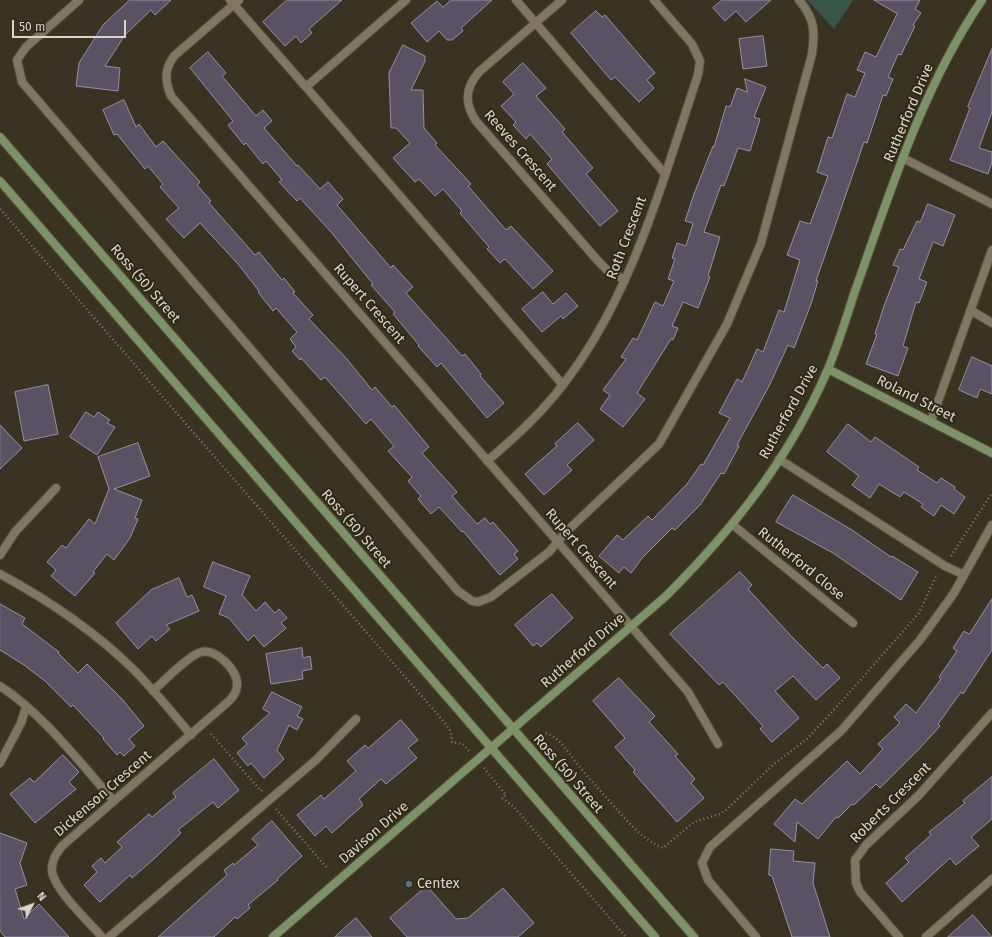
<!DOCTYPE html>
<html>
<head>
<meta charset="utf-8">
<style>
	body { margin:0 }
	#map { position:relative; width:992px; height:937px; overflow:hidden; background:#3b3321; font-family:"Fira Sans",sans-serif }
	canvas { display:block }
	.north { position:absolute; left:12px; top:885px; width:40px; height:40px; -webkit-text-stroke:3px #312917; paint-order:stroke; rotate:49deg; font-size:11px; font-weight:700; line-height:16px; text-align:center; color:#dbd6cb }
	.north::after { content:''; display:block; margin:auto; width:14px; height:18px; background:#dbd6cb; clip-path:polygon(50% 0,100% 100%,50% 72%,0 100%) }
	.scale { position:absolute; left:12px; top:20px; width:114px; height:18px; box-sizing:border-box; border:2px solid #dbd6cb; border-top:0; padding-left:5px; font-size:12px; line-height:14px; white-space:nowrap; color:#dbd6cb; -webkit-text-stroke:3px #312917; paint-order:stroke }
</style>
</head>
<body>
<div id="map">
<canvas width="992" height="937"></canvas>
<div class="north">N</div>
<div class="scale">50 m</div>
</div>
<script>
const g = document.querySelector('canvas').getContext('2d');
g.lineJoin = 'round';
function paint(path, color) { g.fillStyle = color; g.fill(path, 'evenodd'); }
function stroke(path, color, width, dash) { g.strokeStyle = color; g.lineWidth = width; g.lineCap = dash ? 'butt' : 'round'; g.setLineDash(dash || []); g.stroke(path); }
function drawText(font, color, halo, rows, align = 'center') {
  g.font = font + ' "Fira Sans",sans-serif'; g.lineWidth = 4; g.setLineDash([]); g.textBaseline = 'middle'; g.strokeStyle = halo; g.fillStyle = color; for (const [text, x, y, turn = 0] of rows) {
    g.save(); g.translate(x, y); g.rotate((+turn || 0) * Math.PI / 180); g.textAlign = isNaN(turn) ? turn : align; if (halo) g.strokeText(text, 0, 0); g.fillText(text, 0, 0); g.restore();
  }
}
paint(new Path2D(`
	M 807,0 L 853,0 L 834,29 Z`), '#375647');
const building = new Path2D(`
	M 130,0 L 171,0 L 155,15 L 151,10 L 125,35 L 105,66 L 120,68 L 118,91 L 76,86 L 79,63 L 103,25 Z
	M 287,0 L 342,0 L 309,29 L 312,33 L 301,43 L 296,36 L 285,46 L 263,22 Z
	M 451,0 L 492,0 L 461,28 L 463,31 L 452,40 L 447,40 L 439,31 L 427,42 L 411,23 L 437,1 L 443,7 Z
	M 722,0 L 771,0 L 746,22 L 736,11 L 725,21 L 713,8 Z
	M 874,0 L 920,0 L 915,9 L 921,13 L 913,25 L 915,26 L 901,55 L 898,54 L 888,77 L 893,79 L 886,96 L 883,95 L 867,143 L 864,142 L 816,281 L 818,281 L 811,304 L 794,348 L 788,345 L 769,386 L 737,445 L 739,446 L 724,474 L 721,473 L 700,505 L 675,530 L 672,528 L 643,557 L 631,573 L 624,567 L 619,573 L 599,556 L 617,535 L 623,540 L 648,516 L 652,520 L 687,484 L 701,464 L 703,465 L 730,418 L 719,413 L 737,379 L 742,382 L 757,349 L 763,352 L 779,310 L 784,312 L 800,260 L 787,255 L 800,221 L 810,224 L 828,176 L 817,172 L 828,137 L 832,138 L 847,94 L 855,97 L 865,73 L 857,70 L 865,52 L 876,57 L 897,14 Z
	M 596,11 L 602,17 L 605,15 L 655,73 L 647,80 L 654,88 L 639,102 L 615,77 L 611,80 L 571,33 Z
	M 763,36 L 767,66 L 743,69 L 739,39 Z
	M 403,45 L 425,56 L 425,61 L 411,90 L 423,90 L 424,128 L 437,143 L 435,145 L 471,184 L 468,186 L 506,230 L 511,226 L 553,271 L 533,289 L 505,259 L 500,263 L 487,249 L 489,247 L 460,213 L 462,211 L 443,189 L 435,196 L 419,179 L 415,182 L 393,158 L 410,143 L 396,128 L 391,128 L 389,73 Z
	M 992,49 L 992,112 L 979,148 L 992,152 L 992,162 L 988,174 L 950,160 L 970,108 L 968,107 Z
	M 208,52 L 226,73 L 222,76 L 256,116 L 263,110 L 272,121 L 264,128 L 297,166 L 298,165 L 320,189 L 328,182 L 343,199 L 337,205 L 391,268 L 393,265 L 413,287 L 406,293 L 462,356 L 465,354 L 481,374 L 480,376 L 504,403 L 487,418 L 441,363 L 437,367 L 418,346 L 419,345 L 393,314 L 395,312 L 371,285 L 373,284 L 331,232 L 300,198 L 297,201 L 279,182 L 282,180 L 266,161 L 263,164 L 246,143 L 244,145 L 228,125 L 233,121 L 190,68 Z
	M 523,63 L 546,88 L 536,96 L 565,129 L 562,132 L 593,168 L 586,174 L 618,211 L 600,226 L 547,164 L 552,159 L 530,134 L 526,139 L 513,125 L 516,122 L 501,106 L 514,94 L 503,82 Z
	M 745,79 L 766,87 L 754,117 L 760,119 L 750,151 L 738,148 L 724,186 L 721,185 L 704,232 L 720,237 L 708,276 L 710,277 L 698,308 L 683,302 L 672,326 L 678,328 L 673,340 L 671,339 L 637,393 L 645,399 L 623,427 L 600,409 L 610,395 L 603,390 L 626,359 L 621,357 L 633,338 L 637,340 L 655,302 L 663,306 L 674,281 L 668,279 L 675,259 L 672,258 L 677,243 L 686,246 L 693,223 L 685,221 L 694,194 L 713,146 L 714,147 L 726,106 L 730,107 L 737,88 L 747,92 Z
	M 124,100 L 136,127 L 139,124 L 156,147 L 163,141 L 200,182 L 197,185 L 211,201 L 209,203 L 255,255 L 259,252 L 282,280 L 284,278 L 295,292 L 293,293 L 313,315 L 309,319 L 346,358 L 372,390 L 375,387 L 392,407 L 394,405 L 429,447 L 422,453 L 457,492 L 452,496 L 477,524 L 485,518 L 490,524 L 493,522 L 518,551 L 514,554 L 518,559 L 500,575 L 463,531 L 462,532 L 439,507 L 431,514 L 418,499 L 421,496 L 408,481 L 412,477 L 388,451 L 394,446 L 371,419 L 366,424 L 325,377 L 321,380 L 301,358 L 300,360 L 292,351 L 296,347 L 290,339 L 297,332 L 276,308 L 273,311 L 258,292 L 259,291 L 238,264 L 200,223 L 184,238 L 166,219 L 179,208 L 160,187 L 163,184 L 148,166 L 145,169 L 117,134 L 114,135 L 103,110 Z
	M 928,204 L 955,215 L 943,246 L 933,242 L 919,279 L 927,282 L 919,303 L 916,302 L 903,346 L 908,348 L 898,376 L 866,364 L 877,334 L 875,334 L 884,306 L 899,267 L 893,265 L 900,249 L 903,250 L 917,221 L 920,222 Z
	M 543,292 L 553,304 L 566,293 L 578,306 L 563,319 L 561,316 L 542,332 L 522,309 Z
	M 972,357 L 992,366 L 992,394 L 980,389 L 977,398 L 959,390 Z
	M 48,385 L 58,434 L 24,441 L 15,392 Z
	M 86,412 L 94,417 L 98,412 L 110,420 L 107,423 L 115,427 L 97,455 L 70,437 Z
	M 578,423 L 594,440 L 567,465 L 572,470 L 544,495 L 525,474 L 557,446 L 555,444 Z
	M 848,424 L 871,442 L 875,437 L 919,467 L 917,470 L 937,483 L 941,478 L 955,487 L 954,489 L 965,497 L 954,514 L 941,505 L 934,516 L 921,507 L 923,504 L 904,492 L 900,497 L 879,484 L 870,498 L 852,485 L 859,476 L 827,452 Z
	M 0,425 L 22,448 L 0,469 Z
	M 138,443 L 150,476 L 114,489 L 142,500 L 135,518 L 138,519 L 130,538 L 114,560 L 107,554 L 93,572 L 95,573 L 75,596 L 51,576 L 56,570 L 47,562 L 62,545 L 66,548 L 89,519 L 95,524 L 109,489 L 98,457 Z
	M 793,495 L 852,530 L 891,557 L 892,556 L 918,572 L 901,600 L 833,553 L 776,522 Z
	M 213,562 L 250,576 L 242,595 L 256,611 L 265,602 L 275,613 L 279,609 L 287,618 L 281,623 L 286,628 L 264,647 L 254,635 L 248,641 L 229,618 L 219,614 L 226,596 L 204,587 Z
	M 740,572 L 752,585 L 748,589 L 791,636 L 823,668 L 827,664 L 840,678 L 816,700 L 793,676 L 775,691 L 799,718 L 772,742 L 760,729 L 763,726 L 723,682 L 719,685 L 670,634 Z
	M 179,578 L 187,597 L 192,595 L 199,611 L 166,625 L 170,629 L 156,641 L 152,636 L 138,649 L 116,623 L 151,590 Z
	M 552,594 L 573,618 L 541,647 L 537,643 L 533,646 L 515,625 Z
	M 992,599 L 992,650 L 963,694 L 961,692 L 938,724 L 940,726 L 919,749 L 880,788 L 876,784 L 854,805 L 852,804 L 838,818 L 836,817 L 818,839 L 797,822 L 795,842 L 774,824 L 795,799 L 802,804 L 847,761 L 860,774 L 883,749 L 878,744 L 900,723 L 894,717 L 906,704 L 916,713 L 941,679 L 939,677 L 957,651 L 953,648 L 964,631 L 969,634 Z
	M 0,604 L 25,618 L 22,624 L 59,652 L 58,653 L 78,673 L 87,664 L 122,699 L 144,726 L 129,739 L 135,746 L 124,756 L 120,752 L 117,755 L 103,739 L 104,738 L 73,705 L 71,707 L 45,681 L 24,665 L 0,650 Z
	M 302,648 L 303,658 L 310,656 L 312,669 L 302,671 L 303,679 L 271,684 L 266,654 Z
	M 619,678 L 655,716 L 649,722 L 678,754 L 675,756 L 695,779 L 691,783 L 704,798 L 677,822 L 633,772 L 635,770 L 615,747 L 625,738 L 593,701 Z
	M 272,692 L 302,707 L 297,716 L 303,719 L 297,730 L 289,725 L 277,750 L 284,759 L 264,778 L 251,763 L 248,766 L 237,753 L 247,744 L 242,738 L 270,713 L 263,709 Z
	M 401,720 L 418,740 L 408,748 L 417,758 L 386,784 L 381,779 L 359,799 L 363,805 L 332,833 L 326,826 L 315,836 L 297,815 L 321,795 L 324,799 L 356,771 L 347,761 L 365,745 L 368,748 Z
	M 63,755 L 79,772 L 69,782 L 76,789 L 35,823 L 10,794 L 30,778 L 34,782 Z
	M 214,759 L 239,790 L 218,808 L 213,802 L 178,830 L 181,833 L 156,857 L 132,878 L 130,875 L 100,902 L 84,885 L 97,872 L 92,866 L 101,858 L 105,863 L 122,847 L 117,842 L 149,814 L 152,817 L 176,797 L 173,793 Z
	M 992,777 L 992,819 L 971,837 L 979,846 L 956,865 L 950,858 L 902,902 L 886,883 L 909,862 L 905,858 L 931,835 L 929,832 L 965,803 L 963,801 Z
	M 272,821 L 302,856 L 277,879 L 278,880 L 248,905 L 250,908 L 237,919 L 235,917 L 214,937 L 158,937 L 227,875 L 224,870 L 233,863 L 234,865 L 258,845 L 252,839 Z
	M 0,833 L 27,843 L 20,863 L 27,885 L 15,889 L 24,919 L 39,904 L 69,937 L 5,937 L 0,931 Z
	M 771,849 L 794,851 L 793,861 L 815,863 L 813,883 L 830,937 L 792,937 L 772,876 L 769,875 Z
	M 427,886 L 456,919 L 468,918 L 503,888 L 534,923 L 518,937 L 407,937 L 390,918 Z
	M 973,915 L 992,937 L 948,937 Z
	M 356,918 L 372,937 L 335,937 Z`);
paint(building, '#595265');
stroke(building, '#978fa4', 1);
const lane = new Path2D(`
	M 79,0 L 26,47 L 17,60 L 22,82 L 458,591 L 472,601 L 478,602 L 491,597 L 549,552 L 566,532 L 659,444 L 727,324 L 761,243 L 812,54 C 815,31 815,19 799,0
	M 230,0 L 306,87
	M 406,0 L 306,87 L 563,385
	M 516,0 L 665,174
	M 972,311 L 992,323
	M 931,421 L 992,250
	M 779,459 L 945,566 L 964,575
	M 0,686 C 42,713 81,764 114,801
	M 0,763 L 21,723 L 26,707
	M 109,937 L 316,760 L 356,719
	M 756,937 L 708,880 L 702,863 L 710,847 L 841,731 L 920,640 L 954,593 L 992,525
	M 926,937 L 992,879`);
const street = new Path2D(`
	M 239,0 L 174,56 C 164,70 165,81 171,96 L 688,692 L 718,744
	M 562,0 L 479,72 C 465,88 464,103 476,121 L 599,262 L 608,271 L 625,280
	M 903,158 L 992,204
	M 487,461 C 511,441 534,420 554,396 C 630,305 661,185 698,75 L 700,61 L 692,44 L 654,0
	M 733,525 L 853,623
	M 0,555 L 15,532 L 56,488
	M 0,574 C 48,600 93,630 132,668 C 153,689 172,712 191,735
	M 102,937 C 90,923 50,886 52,868 C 52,859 57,853 62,846 L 229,701 C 233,697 237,692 237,685 C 238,670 216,648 201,652 C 189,655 163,682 153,691
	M 899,937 L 860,892 L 856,883 L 855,860 L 866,845 L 919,795 L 992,713`);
const secondary = new Path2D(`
	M 0,137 L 694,937
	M 0,181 L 655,937
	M 828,369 L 992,453
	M 273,937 L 666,596 C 734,528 790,458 828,369 C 838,345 846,319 854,294 C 890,193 921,90 982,0`);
stroke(lane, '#564f3f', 10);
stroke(street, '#564f3f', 10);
stroke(secondary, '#564f3f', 10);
stroke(new Path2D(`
	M 0,209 L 445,723 L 451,732 L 452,742 L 463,744 L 470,752
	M 951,556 L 992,493
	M 546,733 C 561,738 568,753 578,765 C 587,776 597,787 606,797 C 624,817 638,837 663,848 L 694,822 L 720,814 L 726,810 L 774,764 L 808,738 L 842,701 L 919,613 L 937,574
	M 211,734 L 261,791 L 262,790
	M 484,768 L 506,795 L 502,798 L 513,806 L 626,937
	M 276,809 L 328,869`), '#867f70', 2.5, [1, 3]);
stroke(lane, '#7f7762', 8);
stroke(street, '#7f7762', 8);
stroke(secondary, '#7e926a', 8);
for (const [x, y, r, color] of [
	[409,884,4,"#5c6f8a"]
]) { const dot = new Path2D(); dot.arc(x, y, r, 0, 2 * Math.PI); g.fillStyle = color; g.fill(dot); stroke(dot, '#312917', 1.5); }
drawText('14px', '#dbd6cb', '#312917', [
	["Rutherford Drive",909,113,-67],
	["Reeves Crescent",520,151,49],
	["Roth Crescent",627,238,-69],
	["Ross (50) Street",145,284,49],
	["Rupert Crescent",369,304,49],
	["Roland Street",916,399,27],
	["Rutherford Drive",789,412,-61],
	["Ross (50) Street",356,529,49],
	["Rupert Crescent",581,549,49],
	["Rutherford Close",801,564,39],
	["Rutherford Drive",583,651,-41],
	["Ross (50) Street",568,774,49],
	["Dickenson Crescent",103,794,-41],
	["Roberts Crescent",891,803,-45],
	["Davison Drive",374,833,-41]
]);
drawText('14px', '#dbd6cb', '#312917', [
	["Centex",417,884]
], 'left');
</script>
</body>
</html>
